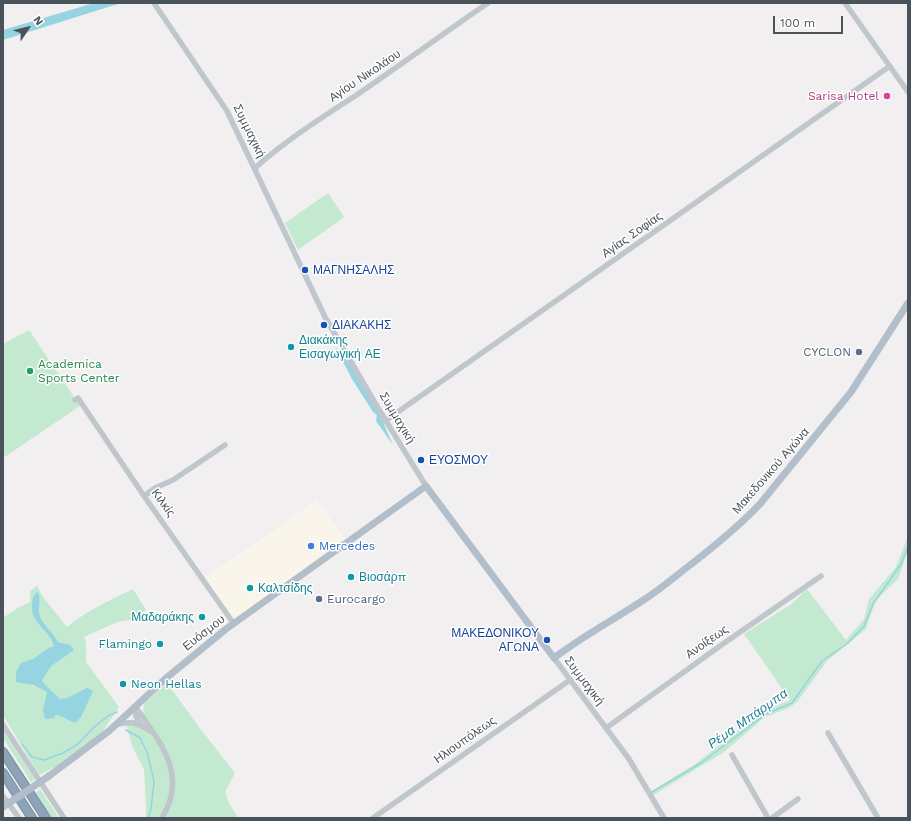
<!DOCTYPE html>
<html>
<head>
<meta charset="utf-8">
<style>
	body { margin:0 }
	#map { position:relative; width:911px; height:821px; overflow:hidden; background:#f1efef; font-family:"Work Sans",sans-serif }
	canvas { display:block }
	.frame { position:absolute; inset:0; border:4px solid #4a535a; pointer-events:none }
	.north { position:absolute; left:8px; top:8px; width:40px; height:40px; -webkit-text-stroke:3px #fff; paint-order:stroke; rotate:55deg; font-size:11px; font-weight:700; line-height:16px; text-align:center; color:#4a535a }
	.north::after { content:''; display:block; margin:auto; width:14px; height:18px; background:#4a535a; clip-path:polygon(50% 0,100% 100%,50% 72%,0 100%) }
	.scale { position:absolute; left:773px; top:16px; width:70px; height:18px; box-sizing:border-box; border:2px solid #4a535a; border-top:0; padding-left:5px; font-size:12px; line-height:14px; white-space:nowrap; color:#4a535a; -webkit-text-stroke:3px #fff; paint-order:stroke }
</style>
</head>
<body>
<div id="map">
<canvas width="911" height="821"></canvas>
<div class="frame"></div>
<div class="north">N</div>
<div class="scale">100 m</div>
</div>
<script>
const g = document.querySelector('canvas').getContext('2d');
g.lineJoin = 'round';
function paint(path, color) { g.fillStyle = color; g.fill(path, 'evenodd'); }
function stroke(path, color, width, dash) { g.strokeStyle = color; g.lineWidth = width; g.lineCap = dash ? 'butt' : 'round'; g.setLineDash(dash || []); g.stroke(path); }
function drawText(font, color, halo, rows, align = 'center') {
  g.font = font + ' "Work Sans",sans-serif'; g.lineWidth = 3; g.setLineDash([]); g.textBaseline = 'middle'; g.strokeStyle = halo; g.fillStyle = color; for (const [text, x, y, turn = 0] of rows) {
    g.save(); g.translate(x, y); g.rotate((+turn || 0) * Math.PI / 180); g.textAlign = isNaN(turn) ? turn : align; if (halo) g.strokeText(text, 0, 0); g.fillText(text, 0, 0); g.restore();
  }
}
paint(new Path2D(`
	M 317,500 L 345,539 L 234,620 L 205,578 Z`), '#faf5eb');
paint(new Path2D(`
	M 328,193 L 344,217 L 298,250 L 285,223 Z
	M 29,330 L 80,406 L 3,458 L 3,344 Z
	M 908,536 L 908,551 L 898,579 L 876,600 L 866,629 L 827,661 L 797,702 L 789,708 L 765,717 L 724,752 L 652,796 L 650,792 L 694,765 L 762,712 L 790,700 L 744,634 L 790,605 L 807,589 L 846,640 L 864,619 L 869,599 L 896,567 Z
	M 37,586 L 43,597 L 67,627 C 87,611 110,600 133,589 L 146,610 L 134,619 L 117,622 L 84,637 L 86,643 L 86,662 L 119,707 L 101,734 L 65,762 L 39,775 L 3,715 L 3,618 L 16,609 L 30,602 L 30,591 Z
	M 167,683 L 199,727 L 235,773 L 225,792 L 228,801 L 238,818 L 146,818 L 146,805 L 144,770 L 133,748 L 126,724 L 143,715 L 144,703 Z
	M 3,731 L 35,779 L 31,782 L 3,738 Z
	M 40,789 L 59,818 L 52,818 L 36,793 Z`), '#c3e9d1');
paint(new Path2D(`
	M 94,3 L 121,3 L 3,40 L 3,30 Z
	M 335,346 L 362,379 L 379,413 L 393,445 L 376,421 L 377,415 L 373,412 L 352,379 Z
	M 37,592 C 42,597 38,606 39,613 C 41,624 53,632 58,642 L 70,645 L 74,650 L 51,666 L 42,680 L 45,685 L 60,699 L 67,698 L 87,688 L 93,691 L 81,717 L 75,723 C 69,721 61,715 55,715 L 54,718 L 45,719 L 43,710 L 47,692 L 34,685 L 16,682 L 16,672 L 21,663 L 33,659 L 49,648 L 54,646 C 50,630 31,624 32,606 C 32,600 32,597 37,592 Z`), '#96d4e1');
stroke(new Path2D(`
	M 126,730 L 140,738 L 147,752 L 154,781 L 151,809 L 148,818
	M 22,744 L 32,757 L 44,760 L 63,753 L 78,744 L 94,727 L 108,716 L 117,712
	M 652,792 L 701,763 L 766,714 L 792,703 L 822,661 L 848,643 L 864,626 L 873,604 L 901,564 L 908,547`), '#96d4e1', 1.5);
const highway = new Path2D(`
	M 3,752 L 46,818
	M 3,773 L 32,818`);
stroke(highway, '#788ea3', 10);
stroke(new Path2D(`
	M 154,3 L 227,111 L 325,317 L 375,403 L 426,486
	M 845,3 L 908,92
	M 255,168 C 286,140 323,117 358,94 C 402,64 444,33 488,3
	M 75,400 L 78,398 L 144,496 L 234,624
	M 385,421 L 890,66
	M 144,496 L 155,488 L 173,480 L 225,445
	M 554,658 L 629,759 L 664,818
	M 135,706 C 159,741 189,774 162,818
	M 135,706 C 135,715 136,719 142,726
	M 3,725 L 64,818
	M 115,725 C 132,720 138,723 152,732
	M 606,728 L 720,646 L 821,576
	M 828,733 L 878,818
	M 732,755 L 768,818
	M 3,796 L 19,818
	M 373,818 L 570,680
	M 772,818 L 798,799`), '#bfc7cc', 5.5);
stroke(new Path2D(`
	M 49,776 L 109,731 L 165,679 L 226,629 L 426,486 L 554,658 C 583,636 615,619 645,599 C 662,588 678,574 694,562 C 717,544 740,525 760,504 L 851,392 L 908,303`), '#b2bfca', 7);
stroke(highway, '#8da3b8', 8);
stroke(new Path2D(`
	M 3,807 L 49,776`), '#b2bfca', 7);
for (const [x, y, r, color] of [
	[887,96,4,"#d1479c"],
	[305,270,4,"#1a4fb4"],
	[324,325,4,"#1a4fb4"],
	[291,347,4,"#0f9aa8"],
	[859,352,4,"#5c6f8a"],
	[30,371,4,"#2e9e5b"],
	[421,460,4,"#1a4fb4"],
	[311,546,4,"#3f7fe0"],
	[351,577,4,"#0f9aa8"],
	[250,588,4,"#0f9aa8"],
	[319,599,4,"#5c6f8a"],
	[202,617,4,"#0f9aa8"],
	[547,640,4,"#1a4fb4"],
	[160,644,4,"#0f9aa8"],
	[123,684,4,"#0f9aa8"]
]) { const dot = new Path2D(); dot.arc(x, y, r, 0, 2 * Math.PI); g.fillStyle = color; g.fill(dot); stroke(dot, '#fff', 1.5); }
drawText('12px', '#4a535a', '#fff', [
	["Αγίου Νικολάου",365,76,-34],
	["Συμμαχική",249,131,64],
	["Αγίας Σοφίας",632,235,-35],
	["Συμμαχική",397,418,59],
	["Μακεδονικού Αγώνα",771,471,-49],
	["Κιλκίς",163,503,54],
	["Ευόσμου",204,633,-38],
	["Ανοίξεως",707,642,-35],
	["Συμμαχική",584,681,53],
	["Ηλιουπόλεως",465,740,-35]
]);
drawText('12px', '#b23c85', '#fff', [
	["Sarisa Hotel",879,96]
], 'right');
drawText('12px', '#164399', '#fff', [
	["ΜΑΓΝΗΣΑΛΗΣ",313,270],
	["ΔΙΑΚΑΚΗΣ",332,325],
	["ΕΥΟΣΜΟΥ",429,460],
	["ΜΑΚΕΔΟΝΙΚΟΥ",539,633,"right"],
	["ΑΓΩΝΑ",539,647,"right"]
], 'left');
drawText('12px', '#0d838f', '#fff', [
	["Διακάκης",299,340],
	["Εισαγωγική ΑΕ",299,354],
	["Βιοσάρπ",359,577],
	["Καλτσίδης",258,588],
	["Μαδαράκης",194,617,"right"],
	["Flamingo",152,644,"right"],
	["Neon Hellas",131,684]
], 'left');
drawText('12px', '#4e5e75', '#fff', [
	["CYCLON",851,352],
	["Eurocargo",327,599,"left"]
], 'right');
drawText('12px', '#27864d', '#fff', [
	["Academica",38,364],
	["Sports Center",38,378]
], 'left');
drawText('12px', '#366cbe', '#fff', [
	["Mercedes",319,546]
], 'left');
drawText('italic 13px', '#1d7d91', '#fff', [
	["Ρέμα Μπάρμπα",748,719,-35]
]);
</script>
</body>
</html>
